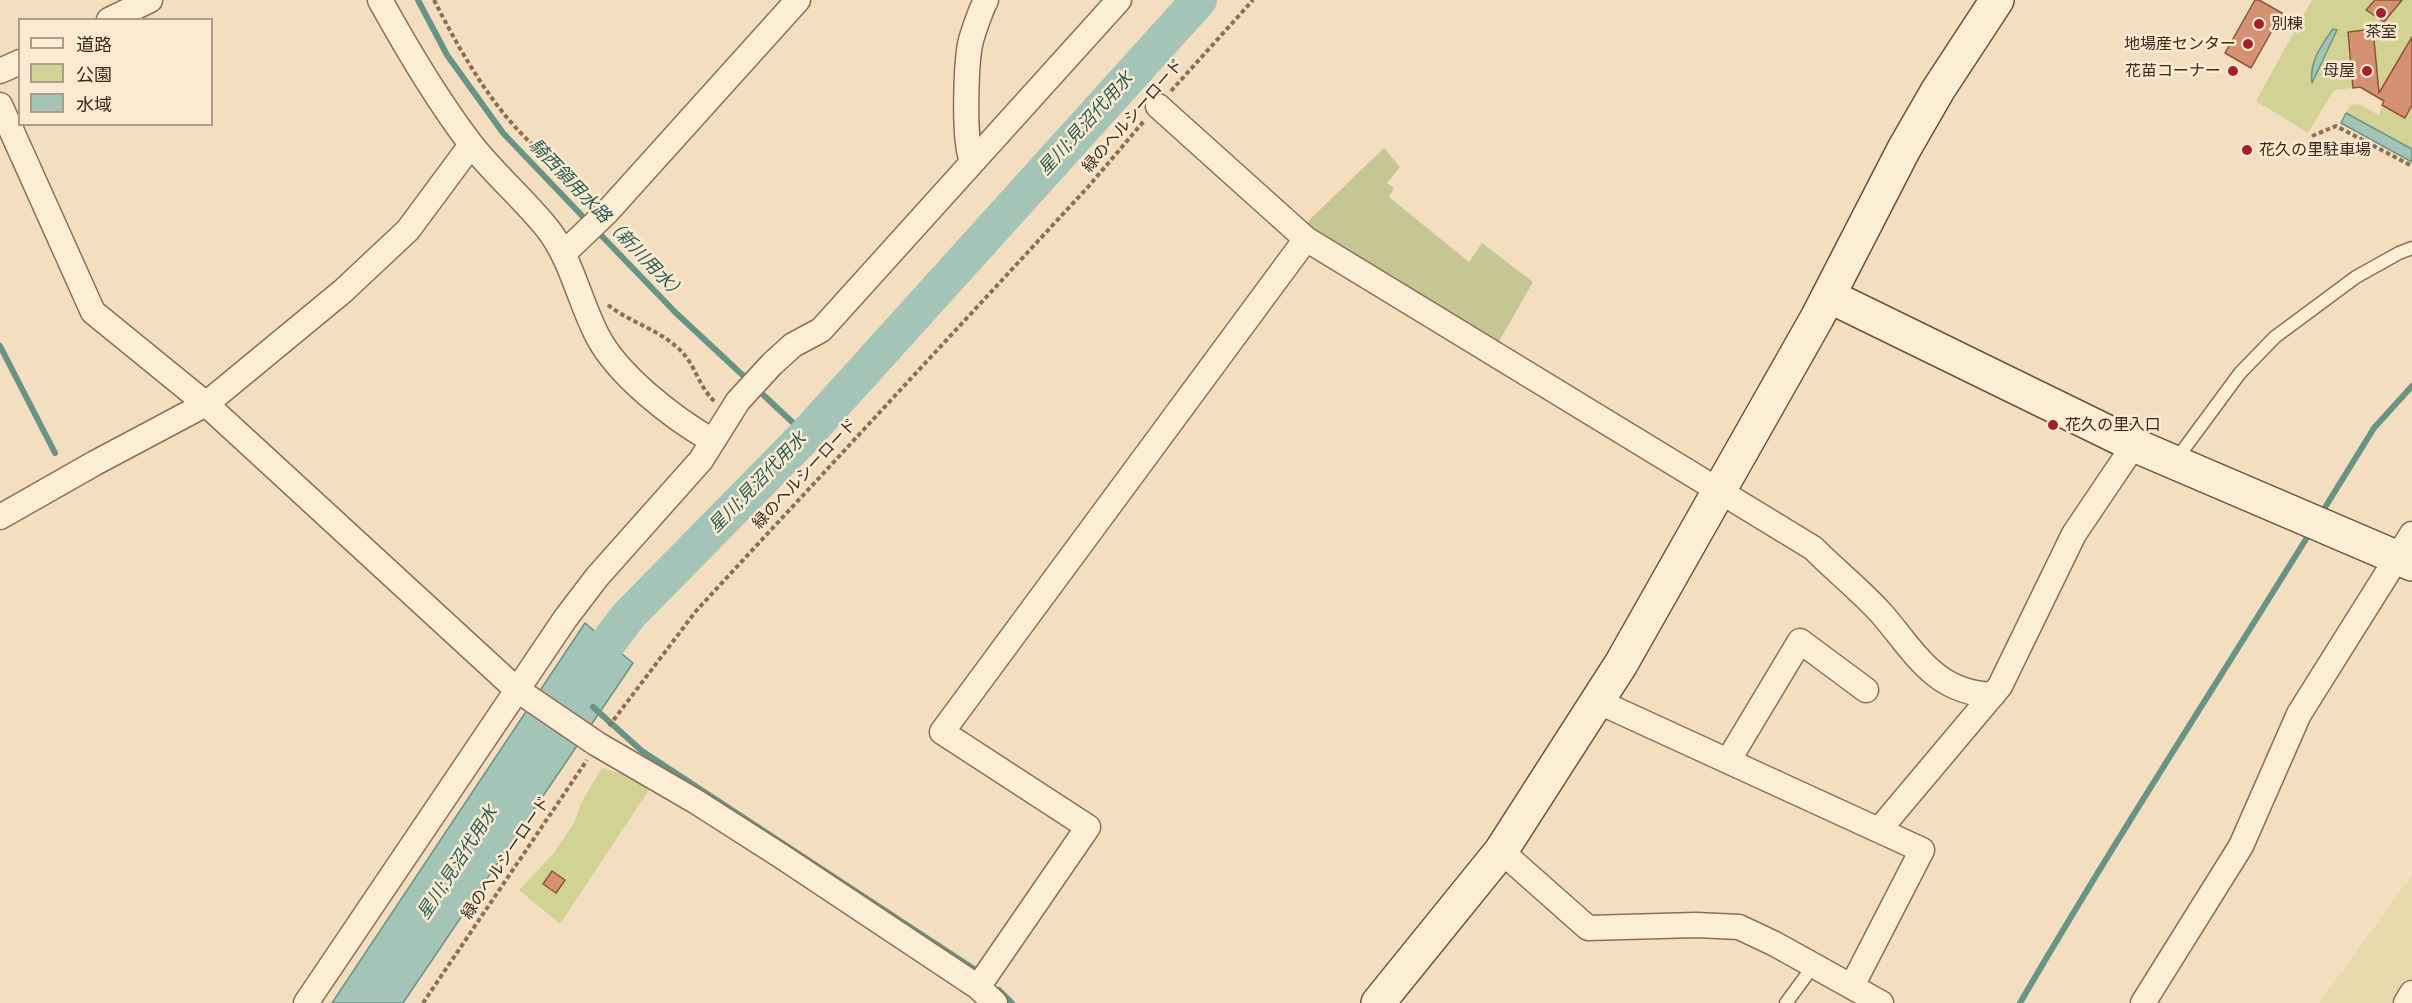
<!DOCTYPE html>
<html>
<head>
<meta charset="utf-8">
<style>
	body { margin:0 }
	#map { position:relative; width:2412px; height:1003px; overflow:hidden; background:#f3dfc0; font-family:"IBM Plex Serif","Noto Sans JP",serif }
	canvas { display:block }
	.legend { position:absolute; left:18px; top:18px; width:195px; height:108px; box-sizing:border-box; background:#f9ead1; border:2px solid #ad9c89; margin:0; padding:8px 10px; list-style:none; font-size:18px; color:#3c281c }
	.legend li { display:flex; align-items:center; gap:12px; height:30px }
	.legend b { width:30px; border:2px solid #ad9c89 }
</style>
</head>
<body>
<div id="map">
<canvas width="2412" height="1003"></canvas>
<ul class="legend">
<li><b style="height:8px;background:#fcedd5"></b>道路</li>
<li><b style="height:16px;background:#d1d293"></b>公園</li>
<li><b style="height:16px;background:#a4c4b8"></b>水域</li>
</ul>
</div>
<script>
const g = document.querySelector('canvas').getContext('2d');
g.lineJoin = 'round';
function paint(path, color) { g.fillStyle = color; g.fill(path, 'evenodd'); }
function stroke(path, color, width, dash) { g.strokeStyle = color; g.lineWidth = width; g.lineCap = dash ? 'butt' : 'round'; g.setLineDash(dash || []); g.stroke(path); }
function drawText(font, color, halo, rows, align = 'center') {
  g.font = font + ' "IBM Plex Serif","Noto Sans JP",serif'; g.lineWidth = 5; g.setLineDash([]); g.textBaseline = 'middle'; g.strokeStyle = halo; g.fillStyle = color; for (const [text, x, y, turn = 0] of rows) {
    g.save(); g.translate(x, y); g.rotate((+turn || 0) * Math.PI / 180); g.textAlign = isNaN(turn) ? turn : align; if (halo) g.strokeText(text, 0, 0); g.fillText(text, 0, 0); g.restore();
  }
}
paint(new Path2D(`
	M 2412,875 L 2412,1003 L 2319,1003 Z`), '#e9daad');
paint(new Path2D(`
	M 2312,0 L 2412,0 L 2412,149 L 2346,113 L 2350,105 L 2358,104 L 2379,115 L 2384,101 L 2360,87 L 2334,90 L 2308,133 L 2256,101 Z
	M 602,768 L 626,775 L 650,788 L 560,924 L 519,890 L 554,853 L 575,821 L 581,803 Z`), '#d1d293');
paint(new Path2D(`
	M 1384,148 L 1400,167 L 1387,183 L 1394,188 L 1389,197 L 1469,262 L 1482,243 L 1533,282 L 1497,345 L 1304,225 Z`), '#c5c693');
const water = new Path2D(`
	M 2333,29 L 2337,30 L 2312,83 C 2309,62 2321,46 2333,29 Z
	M 2346,113 L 2412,149 L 2412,162 L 2341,123 Z
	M 585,623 L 633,663 L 403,1003 L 332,1003 Z`);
paint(water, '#a4c4b8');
stroke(water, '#699485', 1.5);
stroke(new Path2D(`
	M 418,0 L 447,55 L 503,133 L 589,223
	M 596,230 L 676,313 L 749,381
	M 0,346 L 55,453
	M 756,388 L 806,435
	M 2321,514 L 2374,428 L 2412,386
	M 593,707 L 642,751 L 980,973
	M 999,990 L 1012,1003
	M 2020,1003 C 2113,843 2214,688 2311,531`), '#699485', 6);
stroke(new Path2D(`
	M 578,682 L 629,615 L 806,435 L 1199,0`), '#a4c4b8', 36);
const building = new Path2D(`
	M 2255,0 L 2259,0 L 2282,13 L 2251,68 L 2225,53 Z
	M 2375,0 L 2402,0 L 2384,22 L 2366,10 Z
	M 2373,29 L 2379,93 L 2412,37 L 2412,105 L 2405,118 L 2382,105 L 2384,101 L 2360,87 L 2353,88 L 2348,32 Z
	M 552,871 L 565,880 L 556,893 L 543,884 Z`);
paint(building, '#d59272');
stroke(building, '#905339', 1.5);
const lane = new Path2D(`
	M 2175,461 L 2240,373 L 2275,337 L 2356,277 L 2399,253 L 2412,248
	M 1786,1003 L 1814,965`);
const street = new Path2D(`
	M 380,0 C 407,49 436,98 470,143 C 493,173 523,198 547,228 C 571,258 579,300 597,335 C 617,375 674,419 713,441
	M 109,20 L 150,0
	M 0,71 L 20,62
	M 0,105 L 93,312 L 206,404 L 516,689 L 597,744 L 695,801 L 781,856 L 978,987 L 995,1003
	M 1158,106 L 1306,239
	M 972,160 C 963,143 966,60 971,40 C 975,27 980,12 986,0
	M 563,254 L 607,212 L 798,0
	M 0,517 L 95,463 L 206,404 L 343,291 L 408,230 L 471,145
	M 1597,701 L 1922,850 L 1852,986
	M 1728,761 L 1800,641 L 1866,690
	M 1879,830 L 2000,686 L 2074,534 L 2134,445
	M 1501,851 L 1588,928 L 1696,925 L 1739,927 L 1775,944 L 1881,1003
	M 978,987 L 1088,827 L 942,732 L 1306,239 L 1813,548 C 1835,570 1860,590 1881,613 C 1915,652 1934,693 1993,695
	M 306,1003 L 565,619 L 597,577 L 701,460 L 738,401 L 772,364 L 793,345 L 821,330 L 1119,0
	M 2143,1003 L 2241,846 L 2299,714 L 2412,534
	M 2406,1003 L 2412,993`);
const secondary = new Path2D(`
	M 1829,296 L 2134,445 L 2412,564
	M 1378,1003 L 1501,851 L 1621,664 L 1817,318 L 1904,149 L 1938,90 L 1997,0`);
stroke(lane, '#8e6e56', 15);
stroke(street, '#8e6e56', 27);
stroke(secondary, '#704f39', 36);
stroke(new Path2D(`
	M 434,0 C 457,45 482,90 516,128 C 539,153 567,174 591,197
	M 1171,91 L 1253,0
	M 2312,136 L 2336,126 L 2412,166
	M 608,305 C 631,323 661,330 682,352 C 696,367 699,387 715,402
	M 609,726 L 696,611 L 1088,187 L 1144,121
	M 423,1003 L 587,760`), '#8e6e56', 4, [4.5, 3]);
stroke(lane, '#fcedd5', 12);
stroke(street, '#fcedd5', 24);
stroke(secondary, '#fcedd5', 33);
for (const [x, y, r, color] of [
	[2381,13,6,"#a41f2d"],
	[2259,24,6,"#a41f2d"],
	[2248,44,6,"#a41f2d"],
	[2233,71,6,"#a41f2d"],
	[2367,71,6,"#a41f2d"],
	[2247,150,6,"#a41f2d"],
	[2053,425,6,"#a41f2d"]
]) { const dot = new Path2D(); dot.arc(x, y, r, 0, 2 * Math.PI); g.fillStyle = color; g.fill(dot); stroke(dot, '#f9ead1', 2); }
drawText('16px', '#3c281c', '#f9ead1', [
	["別棟",2271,24],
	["茶室",2381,32,"center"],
	["地場産センター",2236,44,"right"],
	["花苗コーナー",2221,71,"right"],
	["母屋",2355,71,"right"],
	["花久の里駐車場",2259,150],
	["花久の里入口",2065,425]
], 'left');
drawText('16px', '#3c281c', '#f9ead1', [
	["緑のヘルシーロード",1133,116,-49],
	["緑のヘルシーロード",805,474,-47],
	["緑のヘルシーロード",506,858,-56]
]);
drawText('italic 18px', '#2a5e55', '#f9ead1', [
	["星川;見沼代用水",1086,124,-48],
	["騎西領用水路（新川用水）",607,220,46],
	["星川;見沼代用水",758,483,-46],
	["星川;見沼代用水",458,863,-57]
]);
</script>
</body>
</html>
